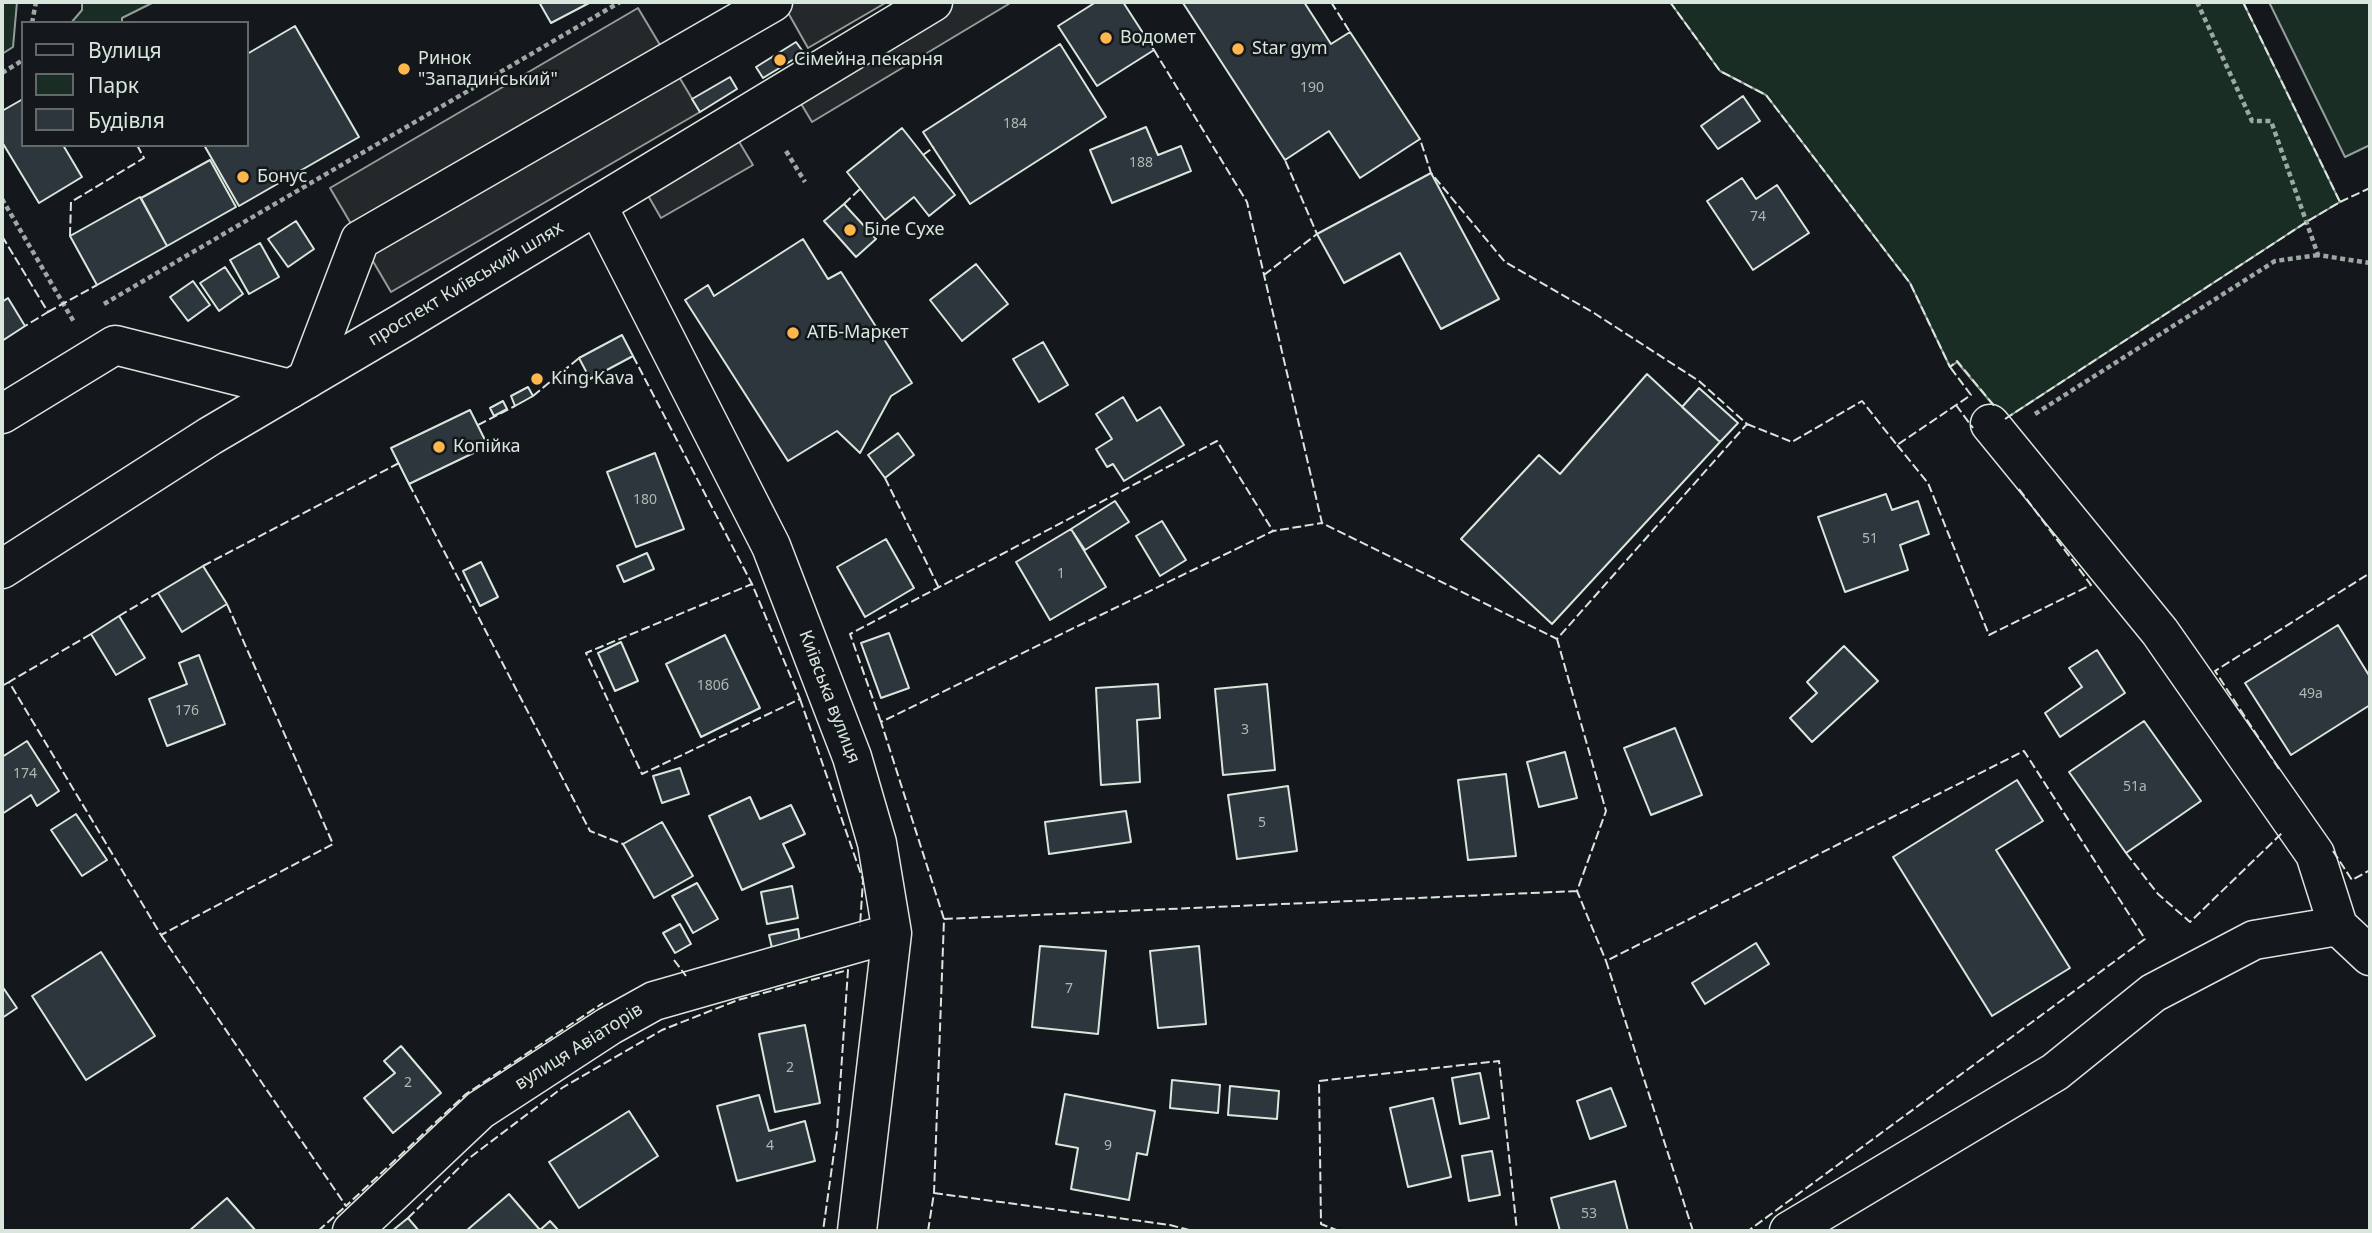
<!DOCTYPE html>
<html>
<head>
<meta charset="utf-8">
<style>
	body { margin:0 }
	#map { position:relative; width:2372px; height:1233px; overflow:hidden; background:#14181c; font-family:"Noto Sans",sans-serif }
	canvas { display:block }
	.frame { position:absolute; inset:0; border:4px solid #d8e6dc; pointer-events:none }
	.legend { position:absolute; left:21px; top:21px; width:228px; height:126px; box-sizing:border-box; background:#14181c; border:2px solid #626a69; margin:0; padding:9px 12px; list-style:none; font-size:21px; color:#d8e6dc }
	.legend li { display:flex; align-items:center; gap:14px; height:35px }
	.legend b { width:35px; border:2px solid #626a69 }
</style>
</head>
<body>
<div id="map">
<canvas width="2372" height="1233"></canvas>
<div class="frame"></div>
<ul class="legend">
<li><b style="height:9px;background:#14181c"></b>Вулиця</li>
<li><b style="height:19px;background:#1a2d24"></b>Парк</li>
<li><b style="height:19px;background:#2c363c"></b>Будівля</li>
</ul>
</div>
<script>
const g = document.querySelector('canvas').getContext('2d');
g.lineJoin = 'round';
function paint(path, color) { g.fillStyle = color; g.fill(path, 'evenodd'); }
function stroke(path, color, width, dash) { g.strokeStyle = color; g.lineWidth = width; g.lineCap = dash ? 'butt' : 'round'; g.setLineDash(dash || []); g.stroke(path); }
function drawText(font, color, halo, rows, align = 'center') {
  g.font = font + ' "Noto Sans",sans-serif'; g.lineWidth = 5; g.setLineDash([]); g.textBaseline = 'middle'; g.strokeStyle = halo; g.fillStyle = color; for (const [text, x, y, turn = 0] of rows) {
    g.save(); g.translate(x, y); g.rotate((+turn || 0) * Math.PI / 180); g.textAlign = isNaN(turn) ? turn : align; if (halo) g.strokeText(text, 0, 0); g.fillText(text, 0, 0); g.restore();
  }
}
const green = new Path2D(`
	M 2,2 L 17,2 L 13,47 L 2,54 Z
	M 82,2 L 154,2 L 122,18 L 122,23 L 71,23 L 82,10 Z
	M 1670,2 L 2243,2 L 2340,202 L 2308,221 L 2005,419 L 1957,362 L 1950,367 L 1910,283 L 1766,95 L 1720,71 Z
	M 2269,2 L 2370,2 L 2370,145 L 2345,157 Z`);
paint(green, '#1a2d24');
stroke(green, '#939e99', 2);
const parking = new Path2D(`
	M 782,2 L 887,2 L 808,48 Z
	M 933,2 L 1012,2 L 812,122 L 791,87 Z
	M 638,8 L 700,112 L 391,292 L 330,188 Z
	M 729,125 L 753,165 L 661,218 L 639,180 Z`);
paint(parking, '#24282b');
stroke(parking, '#939e99', 2);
const building = new Path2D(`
	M 539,2 L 591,2 L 551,23 Z
	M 1096,2 L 1123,2 L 1154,50 L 1097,86 L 1058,26 Z
	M 1186,2 L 1304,2 L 1331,44 L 1350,32 L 1420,139 L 1360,178 L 1329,131 L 1285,160 L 1183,3 Z
	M 295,26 L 359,137 L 239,206 L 204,145 L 247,145 L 247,54 Z
	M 796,42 L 804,53 L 763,78 L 756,67 Z
	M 1060,44 L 1106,117 L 970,204 L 923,132 Z
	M 730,77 L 737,89 L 700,112 L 692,99 Z
	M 1743,96 L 1760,121 L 1718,149 L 1701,126 Z
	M 23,99 L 23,145 L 63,145 L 82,177 L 39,203 L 2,142 L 2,111 Z
	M 1146,127 L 1158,155 L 1181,146 L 1191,171 L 1112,203 L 1090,150 Z
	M 902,128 L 955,195 L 929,216 L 914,197 L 885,220 L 847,172 Z
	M 210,160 L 236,207 L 167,246 L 141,198 Z
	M 1431,173 L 1499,299 L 1441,329 L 1400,253 L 1344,283 L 1317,234 Z
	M 1742,178 L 1756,199 L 1777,185 L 1809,233 L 1753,270 L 1707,201 Z
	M 140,197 L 167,246 L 97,285 L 70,236 Z
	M 844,204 L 876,239 L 856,257 L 824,221 Z
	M 296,221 L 314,249 L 288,267 L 268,239 Z
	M 803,239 L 828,279 L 841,272 L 912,383 L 891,396 L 860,453 L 837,431 L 788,461 L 685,300 L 708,285 L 714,296 Z
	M 260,243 L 279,277 L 249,294 L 230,260 Z
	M 976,264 L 1008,304 L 962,341 L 930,300 Z
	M 225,267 L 243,294 L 219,311 L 200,283 Z
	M 193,281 L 210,305 L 188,321 L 170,297 Z
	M 8,298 L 25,326 L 2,341 L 2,302 Z
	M 622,335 L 633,356 L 590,379 L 579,358 Z
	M 1043,342 L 1068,385 L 1039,402 L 1013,359 Z
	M 1647,374 L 1720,442 L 1552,624 L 1461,539 L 1539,455 L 1560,474 Z
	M 528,387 L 533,396 L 515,406 L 511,396 Z
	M 1699,388 L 1738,423 L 1720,442 L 1682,407 Z
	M 1123,397 L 1137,421 L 1160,407 L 1184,445 L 1124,481 L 1113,464 L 1107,467 L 1096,449 L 1112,439 L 1096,414 Z
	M 503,401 L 507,409 L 494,416 L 490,408 Z
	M 470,410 L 488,446 L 409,484 L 391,448 Z
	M 898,433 L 914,455 L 885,478 L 868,455 Z
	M 655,453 L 684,529 L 636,547 L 607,472 Z
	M 1886,494 L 1892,510 L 1918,501 L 1929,534 L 1900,545 L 1908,570 L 1845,592 L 1818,517 Z
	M 1115,501 L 1129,522 L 1085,550 L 1071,529 Z
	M 1162,521 L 1186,560 L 1160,576 L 1136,536 Z
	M 1071,529 L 1106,587 L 1050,620 L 1016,562 Z
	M 886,539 L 914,588 L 865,617 L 837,567 Z
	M 647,553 L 654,569 L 624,582 L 617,566 Z
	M 481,562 L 498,597 L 480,606 L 463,571 Z
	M 203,566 L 227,604 L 182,632 L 158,593 Z
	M 119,616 L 145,658 L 116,675 L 91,634 Z
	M 2338,625 L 2370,677 L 2370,705 L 2291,755 L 2245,683 Z
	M 889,633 L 909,688 L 881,698 L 861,643 Z
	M 725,635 L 760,708 L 701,737 L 666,664 Z
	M 621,642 L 638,681 L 615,691 L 598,653 Z
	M 1844,646 L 1878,681 L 1812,742 L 1790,718 L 1817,693 L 1807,682 Z
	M 2097,650 L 2125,693 L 2060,737 L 2045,713 L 2082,687 L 2069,668 Z
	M 199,655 L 225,724 L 167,746 L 149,699 L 187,684 L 179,663 Z
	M 1158,684 L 1160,718 L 1137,720 L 1140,782 L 1101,785 L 1096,688 Z
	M 1267,684 L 1275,770 L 1223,775 L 1215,689 Z
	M 2144,721 L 2201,801 L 2126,853 L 2069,772 Z
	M 1675,728 L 1702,795 L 1651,815 L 1624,748 Z
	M 27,741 L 59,791 L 37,806 L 31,795 L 2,814 L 2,757 Z
	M 1565,752 L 1577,798 L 1539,807 L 1527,762 Z
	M 680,768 L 689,794 L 662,803 L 653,776 Z
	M 1506,774 L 1516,856 L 1468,860 L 1458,780 Z
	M 2017,780 L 2043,821 L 1996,850 L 2070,968 L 1992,1016 L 1893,857 Z
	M 1288,786 L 1297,851 L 1237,859 L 1228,795 Z
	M 750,797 L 760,819 L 791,805 L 805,834 L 783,844 L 794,867 L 742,890 L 709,816 Z
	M 1126,811 L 1131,842 L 1049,854 L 1045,822 Z
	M 76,814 L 107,860 L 82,876 L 51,830 Z
	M 662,822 L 693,876 L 654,898 L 623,844 Z
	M 697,883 L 718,919 L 693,933 L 672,896 Z
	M 792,886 L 798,918 L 767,924 L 761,892 Z
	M 680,924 L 691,944 L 675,953 L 663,933 Z
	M 798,929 L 800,942 L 772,948 L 769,935 Z
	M 1756,943 L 1769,964 L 1705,1004 L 1692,983 Z
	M 1040,946 L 1106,951 L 1098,1034 L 1032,1027 Z
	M 1199,946 L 1206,1024 L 1158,1028 L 1150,951 Z
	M 101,952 L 155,1036 L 86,1080 L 32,996 Z
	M 2,986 L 17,1008 L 2,1018 Z
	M 805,1025 L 820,1103 L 775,1112 L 759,1034 Z
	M 401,1046 L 441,1093 L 393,1133 L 364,1098 L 395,1073 L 384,1061 Z
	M 1480,1073 L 1489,1118 L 1460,1124 L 1452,1078 Z
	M 1172,1080 L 1220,1085 L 1218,1113 L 1170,1108 Z
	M 1230,1086 L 1279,1091 L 1277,1119 L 1228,1115 Z
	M 1611,1088 L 1626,1126 L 1590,1139 L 1577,1101 Z
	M 1065,1094 L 1155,1111 L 1147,1155 L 1137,1153 L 1129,1200 L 1071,1189 L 1078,1148 L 1056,1144 Z
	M 759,1095 L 769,1131 L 805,1121 L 815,1161 L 737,1181 L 717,1106 Z
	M 1433,1098 L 1451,1177 L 1408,1187 L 1390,1108 Z
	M 629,1111 L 658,1156 L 579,1208 L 549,1162 Z
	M 1492,1151 L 1500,1195 L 1469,1201 L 1462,1156 Z
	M 1615,1181 L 1628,1231 L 1560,1231 L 1551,1198 Z
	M 509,1194 L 540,1230 L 550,1221 L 559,1231 L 466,1231 Z
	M 227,1198 L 256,1231 L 189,1231 Z
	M 408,1218 L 419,1231 L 392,1231 Z`);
paint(building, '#2c363c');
stroke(building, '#d8e6dc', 2);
const minor = new Path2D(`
	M 597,205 L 771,546 L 852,757 L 877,843 L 892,933 L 857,1231
	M 307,379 L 360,240 L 773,2
	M 2,414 L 115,345 L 290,389
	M 1990,424 L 2160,632 L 2315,854 L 2338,926 L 2370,956
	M 352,1231 L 480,1110 L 609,1026 L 654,1001 L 892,933
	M 1789,1231 L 2055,1072 L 2153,993 L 2254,940 L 2338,926`);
const major = new Path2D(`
	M 2,569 L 210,436 L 402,323 L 933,2`);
stroke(minor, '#d8e6dc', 41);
stroke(major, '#d8e6dc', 41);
stroke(new Path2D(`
	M 2197,2 L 2252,121 L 2271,121 L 2318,255 L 2370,263
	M 32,23 L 36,2
	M 2,73 L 23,60
	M 786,151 L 805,182
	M 2,199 L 74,322
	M 104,304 L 620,2
	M 2035,414 L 2275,261 L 2318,255`), '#9da8a2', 4.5, [5, 3.5]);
stroke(minor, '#14181c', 38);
stroke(major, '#14181c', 38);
stroke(new Path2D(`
	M 1331,2 L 1350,32
	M 1670,2 L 1720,71 L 1766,95 L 1910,283 L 1950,367 L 1957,361 L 1996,408
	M 1154,50 L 1247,202 L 1322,523 L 1557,639 L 1747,424 L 1699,381 L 1594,313 L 1505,262 L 1431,173 L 1420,139
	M 923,155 L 934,147
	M 2340,202 L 2370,188
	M 844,204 L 860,189
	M 2,236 L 48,312 L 25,326
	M 70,236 L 71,202 L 144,158 L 137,145
	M 1264,275 L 1317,234 L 1285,160
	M 48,312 L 97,285
	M 633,356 L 752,584 L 800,699 L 642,774 L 586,653 L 752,584
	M 533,396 L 579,358
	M 1956,405 L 1973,428
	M 2005,419 L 2308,221 L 2340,202 L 2243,2
	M 1747,424 L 1792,442 L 1862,401 L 1897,445 L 1971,395 L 1950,367
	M 478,425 L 515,406
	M 1897,445 L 1928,483 L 1989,635 L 2091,585 L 2019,489
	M 885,478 L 939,588
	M 409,484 L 590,831 L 623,844
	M 203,566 L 399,463
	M 119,616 L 158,593
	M 91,634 L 9,682 L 161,935 L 333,844 L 227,604
	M 1557,639 L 1606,811 L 1577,891 L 1606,961
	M 2,686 L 9,682
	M 800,699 L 863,880 L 860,926
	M 881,722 L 850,634 L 1217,441 L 1273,531
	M 2279,769 L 2215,671 L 2370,573
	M 2333,851 L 2352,880 L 2370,870
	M 2126,853 L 2158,894 L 2190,922 L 2282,833
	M 944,919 L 881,722 L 1273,531 L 1322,523
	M 161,935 L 346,1206 L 466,1094 L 603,1003
	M 674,960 L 686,976
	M 934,1193 L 1170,1225 L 1193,1231
	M 408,1218 L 468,1159 L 562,1088 L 662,1030 L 738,1000 L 848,970 L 837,1131 L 823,1231
	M 318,1231 L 346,1206
	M 928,1231 L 934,1193 L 944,919 L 1577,891
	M 1339,1231 L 1321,1224 L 1319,1081 L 1499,1061 L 1517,1231
	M 1693,1231 L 1606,961 L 2024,751 L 2145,939 L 1748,1231`), '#d8e6dc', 2, [9, 3.5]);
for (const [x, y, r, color] of [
	[1106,38,7,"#ffb74d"],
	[1238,49,7,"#ffb74d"],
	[780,60,7,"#ffb74d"],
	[404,69,7,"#ffb74d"],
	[243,177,7,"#ffb74d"],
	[850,230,7,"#ffb74d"],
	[793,333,7,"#ffb74d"],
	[537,379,7,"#ffb74d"],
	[439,447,7,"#ffb74d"]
]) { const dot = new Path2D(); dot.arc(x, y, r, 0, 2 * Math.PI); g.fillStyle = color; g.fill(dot); stroke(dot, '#14181c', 2.5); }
drawText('14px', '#adbab4', null, [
	["190",1312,88],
	["184",1015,124],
	["188",1141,163],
	["74",1758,217],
	["180",645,500],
	["51",1870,539],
	["1",1061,574],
	["180б",713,686],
	["49а",2311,694],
	["176",187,711],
	["3",1245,730],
	["174",25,774],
	["51а",2135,787],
	["5",1262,823],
	["7",1069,989],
	["2",790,1068],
	["2",408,1083],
	["4",770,1146],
	["9",1108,1146],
	["53",1589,1214]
]);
drawText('18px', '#d8e6dc', '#14181c', [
	["Водомет",1120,38],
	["Star gym",1252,49],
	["Ринок",418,59],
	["\"Западинський\"",418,80],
	["Сімейна пекарня",794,60],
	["Бонус",257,177],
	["Біле Сухе",864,230],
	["АТБ-Маркет",807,333],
	["King Kava",551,379],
	["Копійка",453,447]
], 'left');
drawText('18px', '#d8e6dc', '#14181c', [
	["проспект Київський шлях",466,284,-31],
	["Київська вулиця",829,697,69],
	["вулиця Авіаторів",579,1047,-32]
]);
</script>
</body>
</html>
